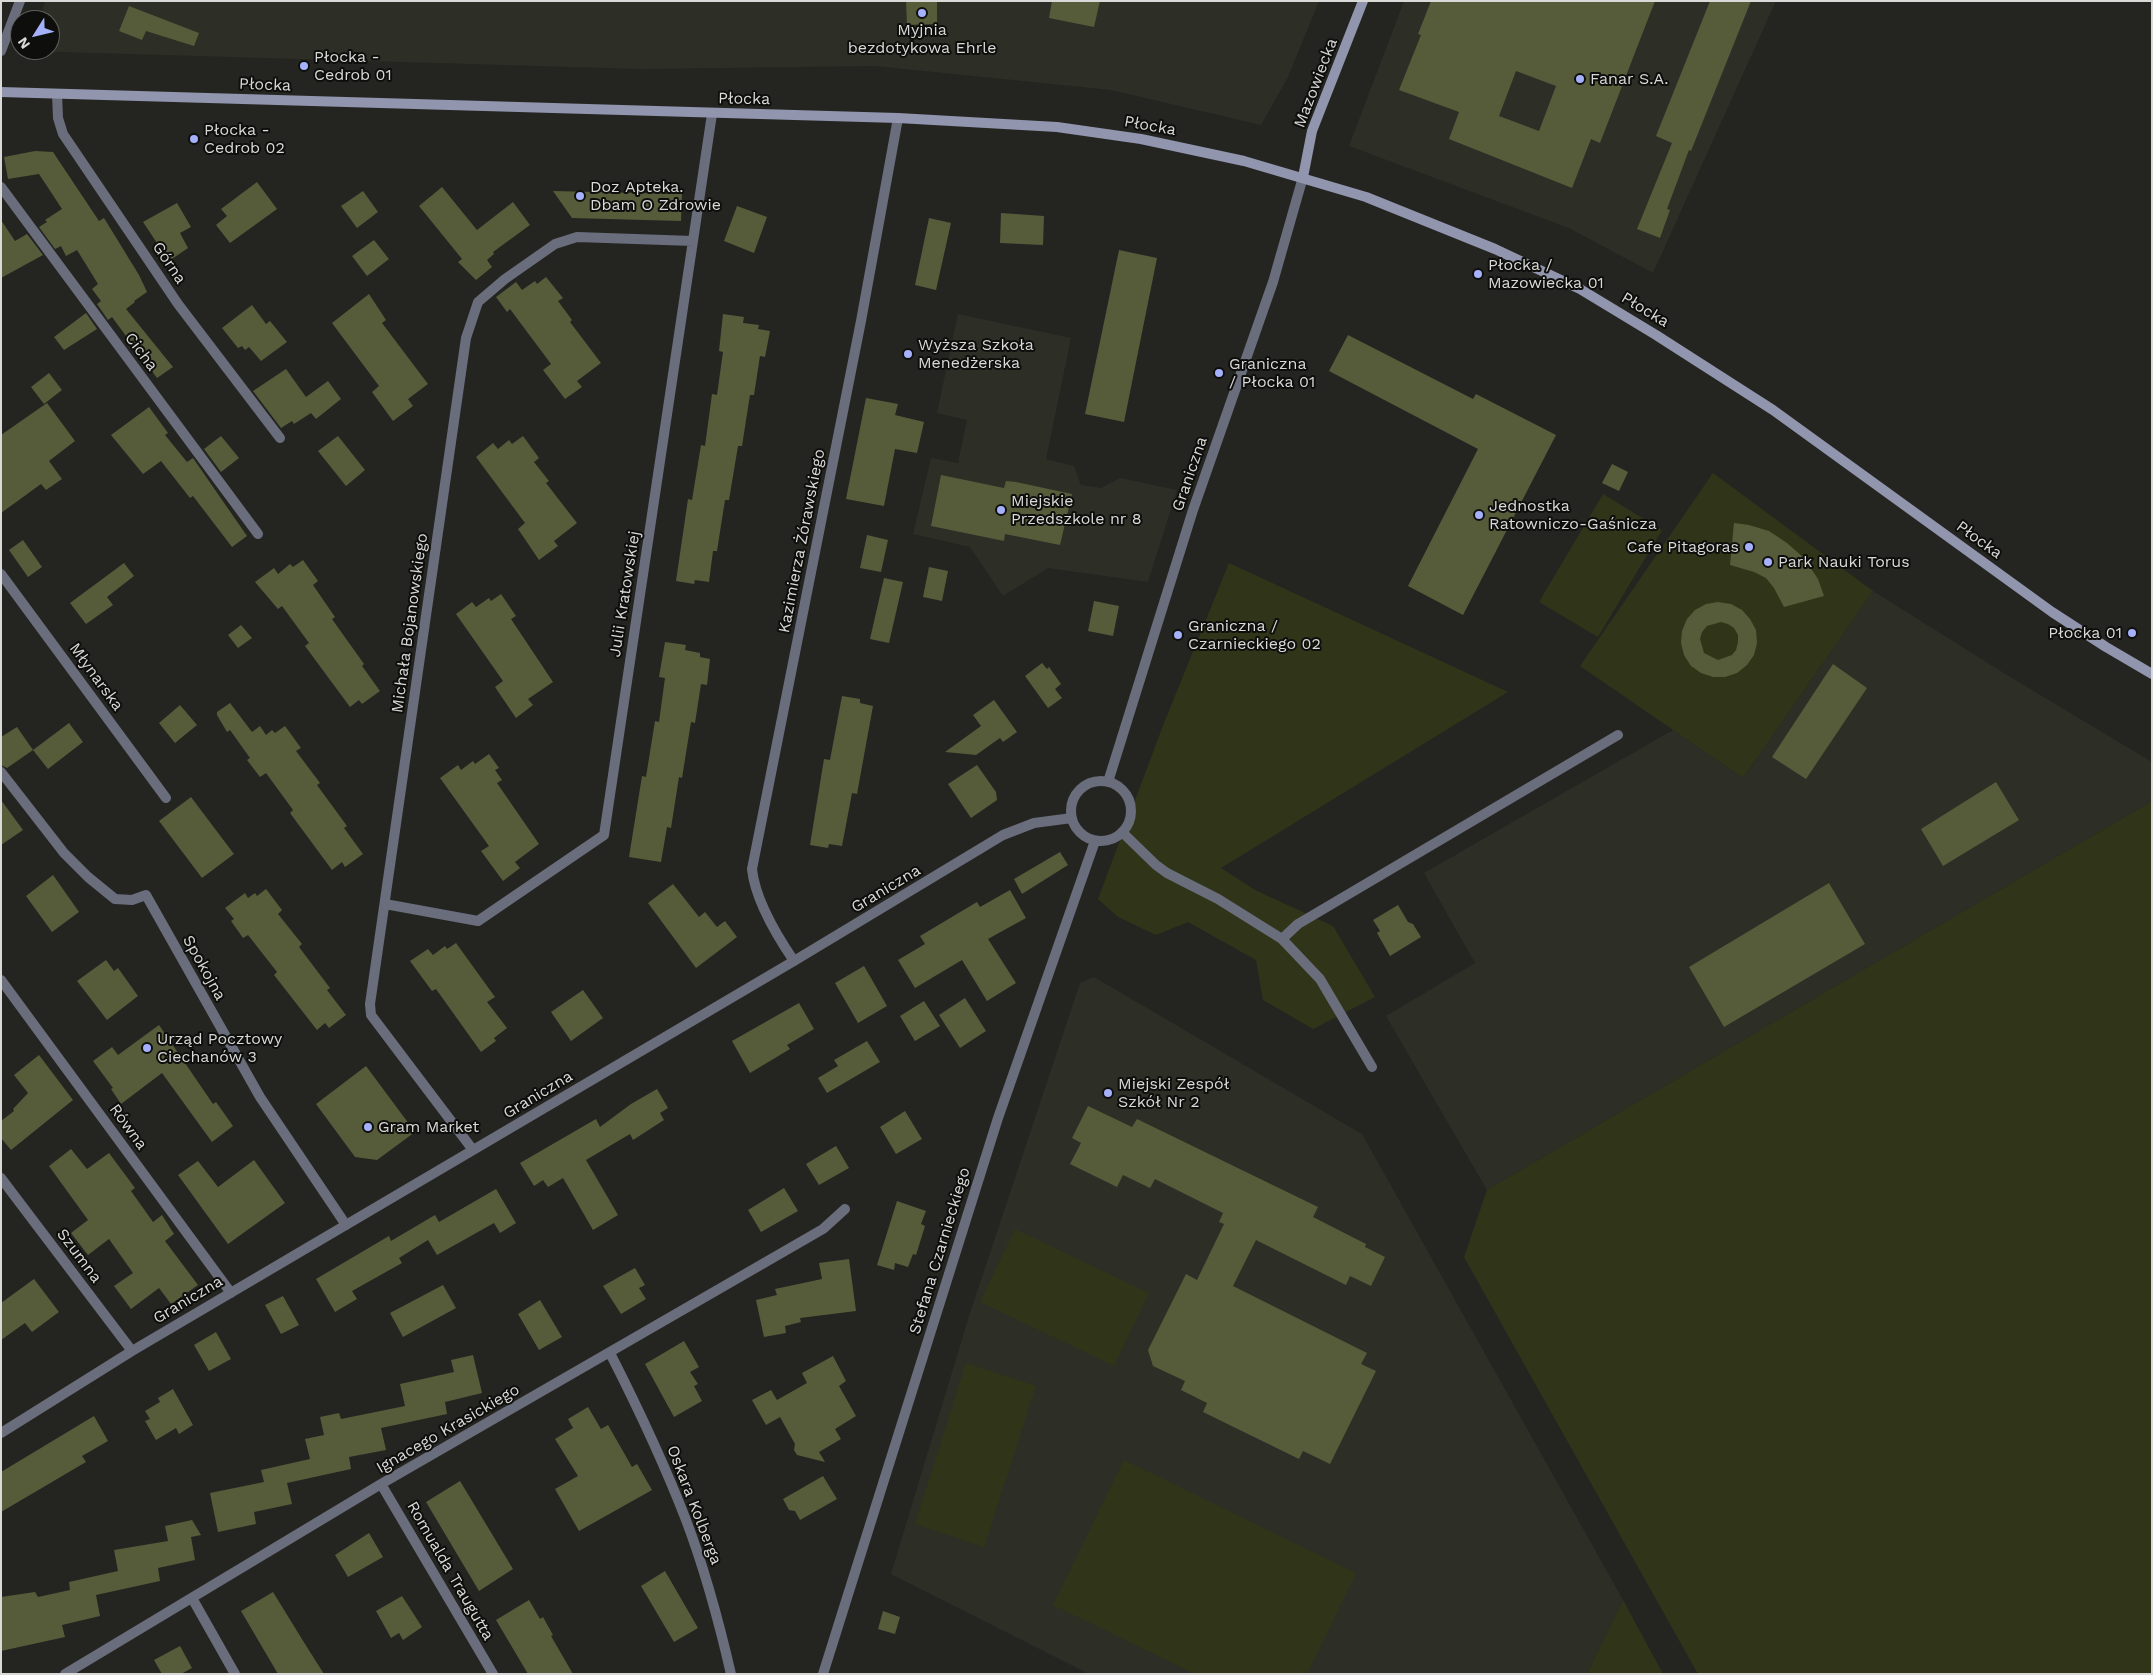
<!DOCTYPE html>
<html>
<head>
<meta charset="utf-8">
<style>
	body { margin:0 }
	#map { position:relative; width:2153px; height:1675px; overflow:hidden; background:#242521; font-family:"Work Sans",sans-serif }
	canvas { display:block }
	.frame { position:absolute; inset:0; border:2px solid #d9d9d7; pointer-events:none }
	.north { position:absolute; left:10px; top:10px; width:50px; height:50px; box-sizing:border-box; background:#0e0e0c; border:1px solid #5f5f5d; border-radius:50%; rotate:234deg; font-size:14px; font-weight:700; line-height:20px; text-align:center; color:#d9d9d7 }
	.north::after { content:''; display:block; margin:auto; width:18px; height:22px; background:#a6b1fc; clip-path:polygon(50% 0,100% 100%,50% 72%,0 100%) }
</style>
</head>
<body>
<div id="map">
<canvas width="2153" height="1675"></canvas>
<div class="frame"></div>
<div class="north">N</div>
</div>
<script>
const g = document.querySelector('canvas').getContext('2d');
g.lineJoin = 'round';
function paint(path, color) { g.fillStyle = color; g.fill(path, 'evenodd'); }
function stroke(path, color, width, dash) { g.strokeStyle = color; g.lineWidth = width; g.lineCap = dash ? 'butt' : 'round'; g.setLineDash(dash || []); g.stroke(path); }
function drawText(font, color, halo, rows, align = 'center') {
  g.font = font + ' "Work Sans",sans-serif'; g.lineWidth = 4; g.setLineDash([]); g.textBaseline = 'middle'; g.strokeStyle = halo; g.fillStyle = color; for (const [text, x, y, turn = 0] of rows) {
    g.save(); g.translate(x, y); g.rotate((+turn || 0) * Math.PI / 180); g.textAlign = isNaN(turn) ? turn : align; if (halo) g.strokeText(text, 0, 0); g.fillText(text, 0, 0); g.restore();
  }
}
paint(new Path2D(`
	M 45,1 L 1319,1 L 1288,77 L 1261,125 L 1111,90 L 875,66 L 641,69 L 27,51 L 50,50 L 50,20 L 39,20 Z
	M 1404,1 L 1776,1 L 1653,273 L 1571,229 L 1349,146 Z
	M 958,314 L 1071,338 L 1046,459 L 1074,466 L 1081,485 L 1101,488 L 1120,478 L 1177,490 L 1148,582 L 1048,568 L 1003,596 L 970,547 L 913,534 L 931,458 L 958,463 L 967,420 L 937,413 Z
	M 1873,591 L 2007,675 L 2152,762 L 2152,801 L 1487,1190 L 1386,1016 L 1475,963 L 1424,873 L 1673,730 L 1743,778 Z
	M 1094,977 L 1362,1134 L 1623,1600 L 1587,1674 L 1089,1674 L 891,1574 L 969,1316 L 1080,983 Z`), '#2d2e25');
paint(new Path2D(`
	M 1713,473 L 1873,591 L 1743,778 L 1580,666 Z
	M 1603,494 L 1662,530 L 1598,637 L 1539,602 Z
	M 1229,563 L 1508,692 L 1221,868 L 1255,890 L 1333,926 L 1375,997 L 1313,1029 L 1263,1000 L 1256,960 L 1188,922 L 1156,935 L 1118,917 L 1098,899 L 1164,723 Z
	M 2152,801 L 2152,1674 L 1698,1674 L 1464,1257 L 1487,1190 Z
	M 1015,1229 L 1149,1293 L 1114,1366 L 980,1302 Z
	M 966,1363 L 1036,1386 L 984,1547 L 915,1524 Z
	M 1124,1460 L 1356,1573 L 1307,1674 L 1195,1674 L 1053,1605 Z
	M 1623,1600 L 1663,1674 L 1587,1674 Z`), '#303519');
paint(new Path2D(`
	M 906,1 L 937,1 L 937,24 L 907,25 Z
	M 1052,1 L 1100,1 L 1094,27 L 1049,18 Z
	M 1431,1 L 1655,1 L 1600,143 L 1591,139 L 1572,188 L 1449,139 L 1459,112 L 1399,90 L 1421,35 L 1418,34 ZM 1516,71 L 1556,86 L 1539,131 L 1499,116 Z
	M 1710,1 L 1751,1 L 1691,151 L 1689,150 L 1667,209 L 1670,210 L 1660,238 L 1637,229 L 1672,143 L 1656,136 Z
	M 129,6 L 199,33 L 194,46 L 146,31 L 142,40 L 119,31 Z
	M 35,151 L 53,152 L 99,221 L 104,218 L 139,275 L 147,292 L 134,301 L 135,302 L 126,309 L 173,367 L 157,378 L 112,317 L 108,320 L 97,304 L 101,301 L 92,289 L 98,284 L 77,250 L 66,256 L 61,246 L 55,249 L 39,227 L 47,222 L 45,220 L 62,209 L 39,174 L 8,179 L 4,157 Z
	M 257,182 L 277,209 L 230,243 L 216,225 L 227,216 L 221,209 Z
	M 442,187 L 477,230 L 513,202 L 530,225 L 493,252 L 494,254 L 487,260 L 492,267 L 476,280 L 458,262 L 462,259 L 419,206 Z
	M 363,191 L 378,212 L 357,228 L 341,206 Z
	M 553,191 L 682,194 L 681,221 L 572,218 Z
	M 177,203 L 191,227 L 180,233 L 188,248 L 169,261 L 143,222 Z
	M 737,206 L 767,217 L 754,253 L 724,241 Z
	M 1001,213 L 1044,216 L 1043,245 L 1000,243 Z
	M 929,218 L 951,223 L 936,290 L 915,285 Z
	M 1,220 L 15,241 L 27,234 L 43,255 L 1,278 Z
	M 374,240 L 389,259 L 367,276 L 352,256 Z
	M 1119,250 L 1157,258 L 1124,422 L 1085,414 Z
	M 546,277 L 563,298 L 558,301 L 572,320 L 570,322 L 601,363 L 577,381 L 582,387 L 565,399 L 543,370 L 551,364 L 510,309 L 507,312 L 496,297 L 516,282 L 522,290 L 535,281 L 537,284 Z
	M 369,294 L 386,320 L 382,323 L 428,384 L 408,399 L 413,406 L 393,421 L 372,392 L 379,386 L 332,323 Z
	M 252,305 L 266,324 L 270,321 L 287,342 L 261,361 L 249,347 L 245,350 L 242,346 L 238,348 L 222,328 Z
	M 86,313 L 97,329 L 64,350 L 54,337 Z
	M 723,314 L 744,317 L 743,323 L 759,325 L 758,329 L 770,331 L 765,357 L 760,356 L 754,395 L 750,395 L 742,446 L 738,446 L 729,500 L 725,500 L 717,551 L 713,551 L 709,582 L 695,580 L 694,584 L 676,581 L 688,499 L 692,500 L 701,445 L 705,446 L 712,394 L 717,395 L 723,352 L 719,351 Z
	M 1348,335 L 1473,399 L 1476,394 L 1556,435 L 1463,615 L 1408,586 L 1478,449 L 1329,371 Z
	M 286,369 L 306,397 L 328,381 L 341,399 L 316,419 L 311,413 L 294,424 L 292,421 L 281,428 L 253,391 Z
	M 49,373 L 62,390 L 44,404 L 31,387 Z
	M 866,398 L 898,404 L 895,415 L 924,422 L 917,453 L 895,449 L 884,506 L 846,499 Z
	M 47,403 L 75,441 L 49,461 L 62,479 L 46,490 L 41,484 L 1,513 L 1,435 Z
	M 149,407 L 168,433 L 165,435 L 187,462 L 193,458 L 247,536 L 232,547 L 193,496 L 190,498 L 161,461 L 143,474 L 111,435 Z
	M 221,436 L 239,458 L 221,472 L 204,449 Z
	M 338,436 L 365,470 L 346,486 L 318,451 Z
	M 523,436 L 539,458 L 534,462 L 549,481 L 546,483 L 577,523 L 554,541 L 558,546 L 539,560 L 518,529 L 525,523 L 476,457 L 493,443 L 498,449 L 509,440 L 512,444 Z
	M 1612,464 L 1628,472 L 1619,491 L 1602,483 Z
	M 941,475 L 1004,488 L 1006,481 L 1016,482 L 1072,494 L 1060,545 L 1005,534 L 1004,541 L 931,526 Z
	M 1734,523 L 1749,525 L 1769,531 L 1787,543 L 1804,558 L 1818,579 L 1824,596 L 1784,607 L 1774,588 L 1766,578 L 1754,572 L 1730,565 Z
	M 867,535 L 888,540 L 881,572 L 860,568 Z
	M 23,540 L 42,567 L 28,577 L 9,550 Z
	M 303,560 L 318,581 L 313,585 L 335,617 L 332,619 L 364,664 L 362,666 L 380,691 L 362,704 L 359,700 L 350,707 L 305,646 L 309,643 L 282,606 L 278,609 L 255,582 L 274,568 L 278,574 L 290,564 L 293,567 Z
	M 124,563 L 134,576 L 107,597 L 113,605 L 86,624 L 70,603 Z
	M 929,567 L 948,571 L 942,601 L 923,597 Z
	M 884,578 L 903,582 L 889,643 L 870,639 Z
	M 501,594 L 516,616 L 511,619 L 553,682 L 528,699 L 533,705 L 516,718 L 495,687 L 503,681 L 456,614 L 472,602 L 476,607 L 489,598 L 491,601 Z
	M 1094,601 L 1119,606 L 1113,636 L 1088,631 Z
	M 1718,602 L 1731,604 L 1742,610 L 1750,619 L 1756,630 L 1757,643 L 1754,655 L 1747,665 L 1737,673 L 1725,677 L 1713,677 L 1701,673 L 1691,666 L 1684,655 L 1681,643 L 1682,631 L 1687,619 L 1695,610 L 1706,604 ZM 1721,622 L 1728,624 L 1734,628 L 1738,635 L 1738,642 L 1736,650 L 1732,655 L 1718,660 L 1704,653 L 1700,639 L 1702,632 L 1707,626 Z
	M 241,625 L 252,638 L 238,648 L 228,635 Z
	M 665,642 L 686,645 L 685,650 L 700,653 L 700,657 L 710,659 L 707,685 L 701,684 L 695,723 L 691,722 L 682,778 L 679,777 L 671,828 L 667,827 L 661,862 L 629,857 L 642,776 L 646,777 L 655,721 L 659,722 L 665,678 L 659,677 Z
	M 1042,663 L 1047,669 L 1049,667 L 1061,684 L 1055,689 L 1062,698 L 1048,708 L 1025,676 Z
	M 1833,664 L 1867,688 L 1806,779 L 1772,757 Z
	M 842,696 L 860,699 L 860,703 L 873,706 L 857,794 L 852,793 L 842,846 L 829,844 L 828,848 L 810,845 L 824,759 L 830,760 Z
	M 994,700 L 1017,732 L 1003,742 L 1000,738 L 976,755 L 945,752 L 981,726 L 973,715 Z
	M 230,703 L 252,732 L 260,726 L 266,735 L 272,730 L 275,733 L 285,726 L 301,748 L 296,751 L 320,783 L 317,785 L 347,826 L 344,828 L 363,854 L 345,867 L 342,862 L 332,870 L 290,813 L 293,810 L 266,773 L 260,777 L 247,760 L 250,758 L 230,730 L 227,732 L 217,715 L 217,712 Z
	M 180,705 L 197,725 L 175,743 L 159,723 Z
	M 69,723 L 83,742 L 48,769 L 33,750 Z
	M 17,727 L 33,750 L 7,768 L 1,765 L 1,737 Z
	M 489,754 L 499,768 L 495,770 L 502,780 L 497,783 L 539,844 L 515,862 L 520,868 L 503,881 L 481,851 L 489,846 L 440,778 L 458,765 L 461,770 L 473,761 L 475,764 Z
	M 977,765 L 996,792 L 997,800 L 971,818 L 948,784 Z
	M 1996,782 L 2019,820 L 1943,866 L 1921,829 Z
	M 191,797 L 234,854 L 202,878 L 159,821 Z
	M 1,800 L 23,830 L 1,845 Z
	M 1060,852 L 1068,865 L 1022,894 L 1014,879 Z
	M 53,875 L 79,912 L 52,932 L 26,896 Z
	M 1829,883 L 1865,944 L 1724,1027 L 1689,967 Z
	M 673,884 L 699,917 L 705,912 L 717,927 L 725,921 L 737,937 L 696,968 L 648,903 Z
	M 266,889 L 282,910 L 278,914 L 302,944 L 299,947 L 330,988 L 327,990 L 346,1015 L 329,1028 L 325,1023 L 317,1030 L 274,975 L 277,972 L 248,935 L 243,938 L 231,921 L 234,919 L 225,908 L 245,893 L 248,898 L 255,893 L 257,896 Z
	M 1010,890 L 1026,918 L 988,939 L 1016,983 L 987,1001 L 962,960 L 915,988 L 898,960 L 925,944 L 920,936 L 977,902 L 980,907 Z
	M 1398,905 L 1408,922 L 1413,924 L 1421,937 L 1390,956 L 1377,933 L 1380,931 L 1373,920 Z
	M 456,943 L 495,997 L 487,1002 L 507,1028 L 494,1038 L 496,1041 L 481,1052 L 436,989 L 432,991 L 410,961 L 428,949 L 433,955 L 445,946 L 447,949 Z
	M 106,960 L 114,971 L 118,968 L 138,996 L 107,1020 L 77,981 Z
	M 864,966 L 887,1006 L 858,1023 L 835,983 Z
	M 583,990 L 603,1018 L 571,1041 L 551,1012 Z
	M 965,998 L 986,1031 L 960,1048 L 939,1015 Z
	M 924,1001 L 940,1026 L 915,1041 L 900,1016 Z
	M 799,1003 L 814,1029 L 787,1045 L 790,1049 L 750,1073 L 732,1041 Z
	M 159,1025 L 213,1104 L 216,1102 L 233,1126 L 212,1142 L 162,1073 L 121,1104 L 111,1089 L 113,1088 L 93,1061 L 112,1047 L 118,1055 Z
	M 867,1041 L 880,1062 L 827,1093 L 818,1078 L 838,1066 L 834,1060 Z
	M 39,1055 L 73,1100 L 11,1150 L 1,1138 L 1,1121 L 14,1111 L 13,1109 L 28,1093 L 14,1075 Z
	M 366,1066 L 415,1132 L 377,1160 L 355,1157 L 316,1104 Z
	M 657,1089 L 668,1108 L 660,1113 L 664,1120 L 633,1140 L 630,1134 L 586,1160 L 618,1215 L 593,1230 L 563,1178 L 548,1187 L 543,1180 L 534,1186 L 520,1163 L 596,1119 L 600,1127 L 631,1104 Z
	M 1088,1106 L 1132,1127 L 1137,1119 L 1318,1207 L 1313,1217 L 1366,1244 L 1365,1247 L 1385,1257 L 1371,1286 L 1350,1276 L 1346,1285 L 1256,1240 L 1233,1286 L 1367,1353 L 1361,1364 L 1376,1371 L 1330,1464 L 1303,1451 L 1299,1459 L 1203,1412 L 1207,1403 L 1181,1390 L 1185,1381 L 1153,1366 L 1148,1350 L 1186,1274 L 1197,1280 L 1224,1224 L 1219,1222 L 1223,1213 L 1155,1179 L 1150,1188 L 1123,1175 L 1117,1187 L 1070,1164 L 1081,1143 L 1072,1138 Z
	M 905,1111 L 922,1139 L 896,1154 L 880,1127 Z
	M 836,1146 L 849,1168 L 819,1185 L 806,1164 Z
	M 71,1149 L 87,1169 L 109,1153 L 135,1188 L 131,1191 L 153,1222 L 162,1215 L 174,1234 L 165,1241 L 198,1285 L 171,1304 L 159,1288 L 131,1309 L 114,1286 L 133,1273 L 109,1239 L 88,1255 L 71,1233 L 88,1220 L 49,1166 Z
	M 254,1160 L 285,1203 L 228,1244 L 178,1175 L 198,1161 L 218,1187 Z
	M 784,1188 L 798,1211 L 761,1232 L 748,1210 Z
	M 496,1189 L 516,1223 L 500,1233 L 494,1223 L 437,1255 L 428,1240 L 399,1258 L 402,1263 L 352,1291 L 357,1299 L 335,1312 L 316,1279 L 389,1236 L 391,1241 L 435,1215 L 439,1222 Z
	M 897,1201 L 926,1211 L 921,1224 L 925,1226 L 916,1255 L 913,1254 L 908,1267 L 895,1263 L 894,1270 L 877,1265 Z
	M 849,1259 L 856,1311 L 800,1318 L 801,1322 L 785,1326 L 786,1333 L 764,1337 L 756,1300 L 777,1295 L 775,1289 L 822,1279 L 819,1263 Z
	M 635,1268 L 645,1285 L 639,1288 L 646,1299 L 621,1314 L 603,1286 Z
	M 34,1279 L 59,1312 L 32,1332 L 25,1323 L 1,1340 L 1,1303 Z
	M 443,1285 L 456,1308 L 403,1337 L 390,1313 Z
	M 283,1296 L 299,1325 L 281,1334 L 265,1305 Z
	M 540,1300 L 562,1337 L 539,1350 L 518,1314 Z
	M 216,1332 L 231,1359 L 209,1371 L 194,1345 Z
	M 684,1341 L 699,1367 L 690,1372 L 698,1384 L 694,1386 L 702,1401 L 674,1417 L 645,1364 Z
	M 473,1355 L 482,1393 L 445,1402 L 447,1414 L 381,1428 L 386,1450 L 349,1457 L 351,1469 L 287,1483 L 292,1504 L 254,1512 L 256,1524 L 218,1532 L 210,1493 L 264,1482 L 261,1470 L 310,1459 L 305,1439 L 324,1435 L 320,1417 L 339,1413 L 341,1419 L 405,1406 L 400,1384 L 454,1372 L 451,1360 Z
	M 833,1356 L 846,1381 L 839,1386 L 856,1416 L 835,1429 L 841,1439 L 819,1452 L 825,1462 L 797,1455 L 794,1450 L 795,1444 L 780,1417 L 766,1425 L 752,1400 L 771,1390 L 777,1400 L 807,1383 L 802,1373 Z
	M 173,1389 L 193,1425 L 179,1434 L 176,1428 L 156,1440 L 145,1421 L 150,1419 L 145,1411 L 160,1402 L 158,1398 Z
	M 588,1407 L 601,1429 L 608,1425 L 632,1467 L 637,1464 L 652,1490 L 579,1531 L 555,1489 L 578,1476 L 555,1439 L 573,1428 L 568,1419 Z
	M 94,1416 L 108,1441 L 82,1456 L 86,1462 L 1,1512 L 1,1472 Z
	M 823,1476 L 837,1499 L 800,1520 L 795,1511 L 789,1510 L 783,1499 Z
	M 460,1481 L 513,1569 L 479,1591 L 426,1502 Z
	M 192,1520 L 201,1535 L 191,1537 L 195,1560 L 158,1568 L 160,1581 L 96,1595 L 100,1616 L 62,1625 L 65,1637 L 1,1651 L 1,1597 L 35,1592 L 38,1597 L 70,1590 L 69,1582 L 118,1571 L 114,1550 L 168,1541 L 165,1526 Z
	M 369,1533 L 383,1557 L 348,1577 L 335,1555 Z
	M 665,1571 L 698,1628 L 674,1642 L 641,1586 Z
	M 273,1592 L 305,1644 L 324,1674 L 278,1674 L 241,1611 Z
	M 402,1596 L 422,1627 L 403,1640 L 399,1633 L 391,1638 L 376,1611 Z
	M 529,1600 L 540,1619 L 543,1617 L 553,1635 L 551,1636 L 573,1674 L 528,1674 L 496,1620 Z
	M 883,1611 L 900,1617 L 895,1634 L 878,1629 Z
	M 180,1646 L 192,1668 L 181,1674 L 162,1674 L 154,1660 Z`), '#565c3a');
stroke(new Path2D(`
	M 1,51 L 20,1
	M 57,94 L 58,118 L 63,134 L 178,304 L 280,438
	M 1,187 L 258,534
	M 1,574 L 166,798
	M 1,772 L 64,853 L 88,877 L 115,899 L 132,900 L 146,895 L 260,1097 L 346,1225
	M1071 811a30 30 0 1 1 60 0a30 30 0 1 1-60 0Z
	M 1108,782 L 1193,510 L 1273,282 L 1303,177
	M 1122,832 L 1156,865 L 1167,873 L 1218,899 L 1282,939 L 1320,979 L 1372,1067
	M 385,904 L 478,921 L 604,835 L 712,114
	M 1282,939 L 1298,924 L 1618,735
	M 794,961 C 777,936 755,899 752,869 L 861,321 L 898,118
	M 1,980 L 231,1293
	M 473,1150 L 371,1015 L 370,1004 L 466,338 L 478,302 L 505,279 L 555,244 L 577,237 L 693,241
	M 1,1178 L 132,1351
	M 610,1353 C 638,1408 664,1463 686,1520 C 705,1570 719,1622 731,1674
	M 1,1433 L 132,1351 L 794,961 L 1003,835 L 1034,823 L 1072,818
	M 381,1484 L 493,1674
	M 192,1598 L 235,1674
	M 65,1674 L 381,1484 L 823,1229 L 845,1209
	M 823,1674 L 998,1118 L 1095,841`), '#6a6d7c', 10);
stroke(new Path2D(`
	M 1,92 L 898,118 L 1057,127 L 1141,139 L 1244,161 L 1366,197 L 1495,249 L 1580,289 L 1656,335 L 1773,410 L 2052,612 L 2106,647 L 2152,674
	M 1303,177 L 1312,131 L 1363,1`), '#9195ae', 10);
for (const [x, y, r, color] of [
	[922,13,5,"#a6b1fc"],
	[304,66,5,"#a6b1fc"],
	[1580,79,5,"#a6b1fc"],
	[194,139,5,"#a6b1fc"],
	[580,196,5,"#a6b1fc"],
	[1478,274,5,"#a6b1fc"],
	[908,354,5,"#a6b1fc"],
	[1219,373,5,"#a6b1fc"],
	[1001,510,5,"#a6b1fc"],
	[1479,515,5,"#a6b1fc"],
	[1749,547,5,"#a6b1fc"],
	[1768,562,5,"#a6b1fc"],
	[2132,633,5,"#a6b1fc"],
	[1178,635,5,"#a6b1fc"],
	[147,1048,5,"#a6b1fc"],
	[1108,1093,5,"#a6b1fc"],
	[368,1127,5,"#a6b1fc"]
]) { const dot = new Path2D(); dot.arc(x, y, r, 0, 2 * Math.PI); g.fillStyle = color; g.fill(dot); stroke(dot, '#0e0e0c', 2); }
drawText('16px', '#d9d9d7', '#0e0e0c', [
	["Myjnia",922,30,"center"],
	["bezdotykowa Ehrle",922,48,"center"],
	["Płocka -",314,57],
	["Cedrob 01",314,75],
	["Fanar S.A.",1590,79],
	["Płocka -",204,130],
	["Cedrob 02",204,148],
	["Doz Apteka.",590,187],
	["Dbam O Zdrowie",590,205],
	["Płocka /",1488,265],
	["Mazowiecka 01",1488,283],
	["Wyższa Szkoła",918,345],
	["Menedżerska",918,363],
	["Graniczna",1229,364],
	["/ Płocka 01",1229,382],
	["Miejskie",1011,501],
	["Przedszkole nr 8",1011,519],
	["Jednostka",1489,506],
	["Ratowniczo-Gaśnicza",1489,524],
	["Cafe Pitagoras",1739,547,"right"],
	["Park Nauki Torus",1778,562],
	["Graniczna /",1188,626],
	["Czarnieckiego 02",1188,644],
	["Płocka 01",2122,633,"right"],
	["Urząd Pocztowy",157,1039],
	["Ciechanów 3",157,1057],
	["Miejski Zespół",1118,1084],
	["Szkół Nr 2",1118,1102],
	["Gram Market",378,1127]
], 'left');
drawText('16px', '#d9d9d7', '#0e0e0c', [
	["Mazowiecka",1316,83,-69],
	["Płocka",265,85,2],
	["Płocka",744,99,1],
	["Płocka",1150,126,10],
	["Górna",169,263,56],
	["Płocka",1645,310,31],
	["Cicha",141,352,53],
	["Graniczna",1190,474,-71],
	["Płocka",1979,540,36],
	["Kazimierza Żórawskiego",802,541,-79],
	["Julii Kratowskiej",625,594,-81],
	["Michała Bojanowskiego",410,623,-82],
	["Młynarska",96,677,54],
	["Graniczna",886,889,-31],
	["Spokojna",204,968,61],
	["Graniczna",538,1095,-31],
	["Równa",128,1127,54],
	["Stefana Czarnieckiego",940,1251,-73],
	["Szumna",79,1256,53],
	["Graniczna",188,1300,-31],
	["Ignacego Krasickiego",448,1429,-30],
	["Oskara Kolberga",694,1505,69],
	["Romualda Traugutta",450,1571,60]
]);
</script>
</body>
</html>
